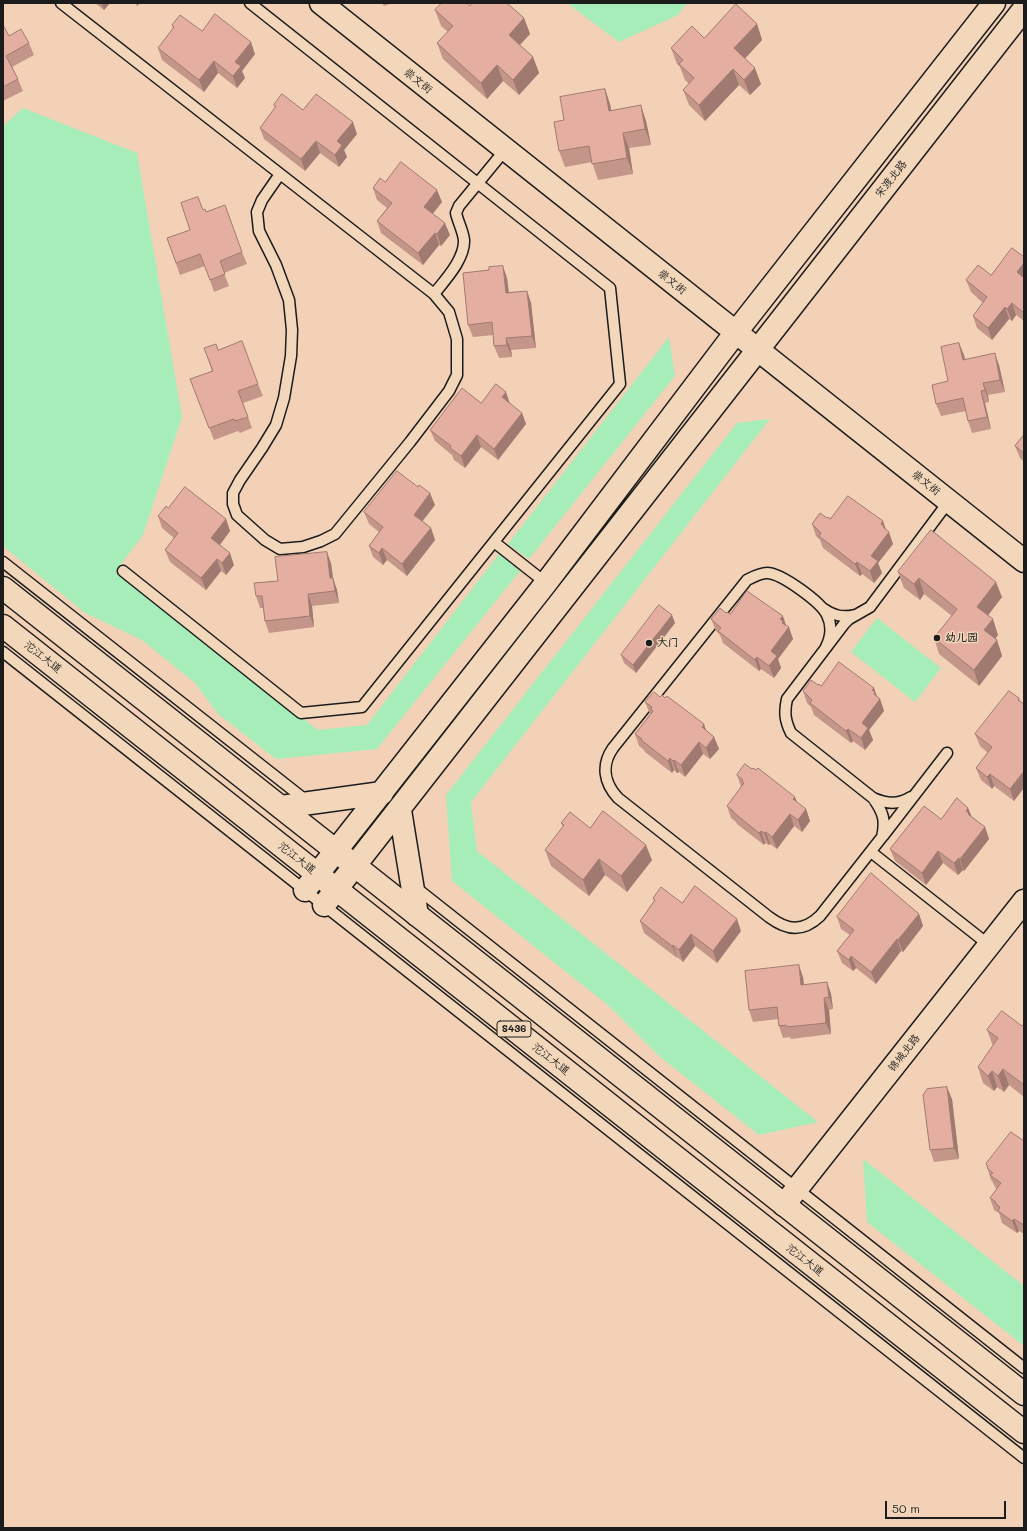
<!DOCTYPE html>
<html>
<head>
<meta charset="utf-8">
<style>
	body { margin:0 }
	#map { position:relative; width:1027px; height:1531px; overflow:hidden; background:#f3d1b7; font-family:Mali,sans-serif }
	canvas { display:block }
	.frame { position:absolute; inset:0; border:4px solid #1c1c1c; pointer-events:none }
	.scale { position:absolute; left:885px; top:1501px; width:121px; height:18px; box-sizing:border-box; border:2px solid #1c1c1c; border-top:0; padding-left:5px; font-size:12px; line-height:14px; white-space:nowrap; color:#1c1c1c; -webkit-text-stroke:3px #f3d7ba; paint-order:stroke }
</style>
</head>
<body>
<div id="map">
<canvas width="1027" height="1531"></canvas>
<div class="frame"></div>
<div class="scale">50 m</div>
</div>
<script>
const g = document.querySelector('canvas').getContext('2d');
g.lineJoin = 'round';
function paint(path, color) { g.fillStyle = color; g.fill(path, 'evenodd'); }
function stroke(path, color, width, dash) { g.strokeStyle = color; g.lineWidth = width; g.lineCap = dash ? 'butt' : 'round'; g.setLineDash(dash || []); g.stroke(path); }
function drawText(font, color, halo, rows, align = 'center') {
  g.font = font + ' Mali,"LXGW WenKai TC",sans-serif'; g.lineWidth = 3; g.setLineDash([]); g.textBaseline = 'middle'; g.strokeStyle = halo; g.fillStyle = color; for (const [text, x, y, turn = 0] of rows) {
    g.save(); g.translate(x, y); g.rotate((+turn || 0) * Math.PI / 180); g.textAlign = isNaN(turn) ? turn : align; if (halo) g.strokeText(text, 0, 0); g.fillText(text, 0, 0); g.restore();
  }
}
paint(new Path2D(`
	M 567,3 L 687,3 L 678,15 L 619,42 Z
	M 23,108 L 137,153 L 182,417 L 143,535 L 115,572 L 318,730 L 367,725 L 499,554 L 520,571 L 377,749 L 276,759 L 218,714 L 195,683 L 142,640 L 85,613 L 3,546 L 3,126 Z
	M 669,337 L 675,376 L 529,559 L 508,544 Z
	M 770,419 L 471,802 L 477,851 L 818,1122 L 759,1135 L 659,1056 L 609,1006 L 452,881 L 446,795 L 737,423 Z
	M 877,618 L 941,668 L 915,702 L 851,652 Z
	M 863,1159 L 1024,1286 L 1024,1346 L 867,1222 Z`), '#a6edba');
const lane = new Path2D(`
	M 61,3 L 434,294 C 445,280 465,259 464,240 C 463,231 458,222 456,213 L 459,206 L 505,150
	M 280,174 L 262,200 L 257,212 L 259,231 L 276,265 L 289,300 L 292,330 L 291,356 L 284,398 L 276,425 L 262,448 L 240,480 L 233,493 L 233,504 L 237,515 L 265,540 L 280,549 L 303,547 L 321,541 L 335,534 L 410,442 L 449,391 L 457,375 L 457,339 L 449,312 L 434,294
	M 494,542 L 546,583
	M 3,562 L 308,802
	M 123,571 L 301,713 L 362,707 L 620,384 L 610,288 L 250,3
	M 824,609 C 834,616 843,618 855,615
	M 826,647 C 831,637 832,625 827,615 C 821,602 781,573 767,573 C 760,573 753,577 747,580 L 613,748 C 601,765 604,783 618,798 L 769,917 C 788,931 803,932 820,916 L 882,837 C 886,820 883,812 873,798 L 791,733 C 785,721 784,712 787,699 L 844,624 L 849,619 L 870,607 L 949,501
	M 3,652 L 1024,1458
	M 873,798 C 887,804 898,805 911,797
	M 883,836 L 947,753
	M 871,852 L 989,945
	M 415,887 L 1024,1368`);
const secondary = new Path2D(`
	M 321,3 L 1024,561
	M 281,807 L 382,793
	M 400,810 L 417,915
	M 305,890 L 546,583 L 736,332 L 994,3
	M 324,905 L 1024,9
	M 784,1205 L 1024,901`);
const highway = new Path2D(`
	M 3,588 L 1024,1394
	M 3,626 L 1024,1432`);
stroke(lane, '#1c1c1c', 13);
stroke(secondary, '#1c1c1c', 25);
stroke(highway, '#1c1c1c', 25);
stroke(lane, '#f3d7ba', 10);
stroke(secondary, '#f3d7ba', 22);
stroke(highway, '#f3d7ba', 22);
paint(new Path2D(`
	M 95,3 L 110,3 L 104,10 Z
	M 382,3 L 393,3 L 384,6 Z
	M 470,6 L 524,18 L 530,34 L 520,45 L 533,57 L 539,73 L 519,95 L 503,81 L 487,99 L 443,59 L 437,43 L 448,32 L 441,26 L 435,10 Z
	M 757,24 L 762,40 L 745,58 L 761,84 L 750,95 L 739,85 L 705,121 L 689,105 L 683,90 L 689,84 L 685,80 L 680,67 L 677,64 L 671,48 L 704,38 Z
	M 3,25 L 9,36 L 29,43 L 34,55 L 12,67 L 18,79 L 23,91 L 3,101 Z
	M 172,25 L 202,31 L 255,54 L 242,71 L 245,78 L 237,88 L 218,73 L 204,92 L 162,60 L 158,48 L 173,29 Z
	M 605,89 L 610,104 L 611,110 L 646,121 L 651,145 L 629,148 L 633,174 L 598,180 L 592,162 L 565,167 L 559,151 Z
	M 274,105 L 303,110 L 357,134 L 344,150 L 347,157 L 339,167 L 320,153 L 305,171 L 264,139 L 260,128 L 275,108 Z
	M 385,182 L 442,202 L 433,214 L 450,235 L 441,246 L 439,245 L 423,265 L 381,233 L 377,221 L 387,208 L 377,200 L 373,188 Z
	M 203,210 L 206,212 L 242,252 L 247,264 L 224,273 L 229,286 L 214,292 L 205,266 L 180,275 L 167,238 L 190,230 Z
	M 1024,257 L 1024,321 L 1016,315 L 1012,321 L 1009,319 L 992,340 L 977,328 L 973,316 L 983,303 L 971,292 L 966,280 L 991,275 Z
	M 507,278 L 509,292 L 527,291 L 531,303 L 536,348 L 511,350 L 512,357 L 499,358 L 494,346 L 493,335 L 473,337 L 468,325 Z
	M 204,348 L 218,350 L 258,384 L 263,396 L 243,403 L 252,428 L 240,433 L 238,431 L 214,440 L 195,391 L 212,371 Z
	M 964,355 L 965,359 L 999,365 L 1005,392 L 988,395 L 989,402 L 985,403 L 991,429 L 972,433 L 968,421 L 966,411 L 941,416 L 936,404 L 948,381 Z
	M 481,403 L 510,404 L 522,413 L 526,424 L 498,460 L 481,447 L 465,468 L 454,460 L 452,455 L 435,441 L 430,430 Z
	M 1024,435 L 1024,462 L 1020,458 L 1015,446 Z
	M 435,505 L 422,521 L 431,528 L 435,540 L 407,576 L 387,560 L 383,565 L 373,557 L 369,546 L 379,532 L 369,524 L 364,512 Z
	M 158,516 L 226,519 L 230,531 L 220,545 L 234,565 L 226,575 L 221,571 L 206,590 L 170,562 L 165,550 L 174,538 L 162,528 Z
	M 827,518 L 883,521 L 886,530 L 893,544 L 878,563 L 882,573 L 874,583 L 862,574 L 860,576 L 823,548 L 820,540 L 816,536 L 812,524 Z
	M 331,563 L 333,578 L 337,590 L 339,603 L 312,606 L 314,627 L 269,633 L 265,621 L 263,608 L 260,608 L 256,596 L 278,581 Z
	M 898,572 L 1002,597 L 988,615 L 998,635 L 995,639 L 997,640 L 1002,656 L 979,686 L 939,654 L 934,638 L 952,616 L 924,594 L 920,600 L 904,588 Z
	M 726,613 L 786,625 L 793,639 L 778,659 L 781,668 L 774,678 L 761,669 L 759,671 L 723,643 L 720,635 L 716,631 L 711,619 Z
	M 675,623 L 636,673 L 624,663 L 621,655 Z
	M 818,685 L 874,688 L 877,697 L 880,699 L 884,711 L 869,730 L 873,740 L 865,750 L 853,741 L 851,743 L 814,715 L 811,707 L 807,703 L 803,691 Z
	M 1019,698 L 1020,701 L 1014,801 L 994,786 L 992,789 L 981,780 L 976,768 L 988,753 L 980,746 L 975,734 Z
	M 645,702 L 706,730 L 714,737 L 719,749 L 710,759 L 703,754 L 685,777 L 679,772 L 677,773 L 674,770 L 672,773 L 645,752 L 644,750 L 639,746 L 635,734 L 650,714 Z
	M 737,775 L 798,803 L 806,809 L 810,821 L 802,832 L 794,826 L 777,849 L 770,844 L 769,845 L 765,843 L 764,845 L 737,824 L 736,822 L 731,818 L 727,806 L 741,787 Z
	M 968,808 L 972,817 L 985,827 L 989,839 L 964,871 L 963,870 L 958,875 L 943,863 L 926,885 L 895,861 L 890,849 L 941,819 Z
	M 561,823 L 590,828 L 652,860 L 627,892 L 605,875 L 589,896 L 551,866 L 545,850 L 563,827 Z
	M 653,898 L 682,903 L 741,931 L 717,963 L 695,946 L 683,962 L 677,957 L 677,958 L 644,933 L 640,921 L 654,902 Z
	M 919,914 L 923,926 L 903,952 L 901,951 L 876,984 L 856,968 L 853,971 L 842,963 L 837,951 L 850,935 L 841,929 L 837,917 Z
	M 803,977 L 804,985 L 827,982 L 831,994 L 833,1009 L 829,1010 L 831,1034 L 791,1039 L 790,1037 L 783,1038 L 779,1026 L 778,1019 L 753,1022 L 749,1010 Z
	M 1024,1024 L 1024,1097 L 1009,1085 L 1004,1092 L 997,1087 L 994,1091 L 983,1083 L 978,1067 L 993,1046 L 987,1030 L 1022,1026 Z
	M 952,1099 L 959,1159 L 934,1162 L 930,1150 Z
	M 1024,1141 L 1024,1234 L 1019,1231 L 1017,1233 L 1002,1223 L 999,1213 L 994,1210 L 990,1198 L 997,1189 L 995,1187 L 992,1181 L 991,1180 L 986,1164 Z`), '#c4968a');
paint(new Path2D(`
	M 101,3 L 110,3 L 104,10 Z
	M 136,3 L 140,3 L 137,6 Z
	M 524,18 L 530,34 L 514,51 L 509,35 Z
	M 757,24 L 762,40 L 740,64 L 734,48 Z
	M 251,42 L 255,54 L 242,71 L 245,78 L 237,88 L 233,76 L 235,62 Z
	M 533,57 L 539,73 L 519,95 L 513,80 Z
	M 214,61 L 218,73 L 204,92 L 199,80 Z
	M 497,65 L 503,81 L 487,99 L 481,83 Z
	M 755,68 L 761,84 L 750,95 L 744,80 Z
	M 733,69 L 739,85 L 705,121 L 699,105 Z
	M 605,89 L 610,104 L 614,127 L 609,111 Z
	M 641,105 L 646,121 L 651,145 L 645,129 Z
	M 353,122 L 357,134 L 344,150 L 347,157 L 339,167 L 335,155 L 337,141 Z
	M 623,133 L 629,148 L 633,174 L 627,158 Z
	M 316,141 L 320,153 L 305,171 L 301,159 Z
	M 437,190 L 442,202 L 428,219 L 424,207 Z
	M 445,223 L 450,235 L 441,246 L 437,234 Z
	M 435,233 L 439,245 L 423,265 L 418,253 Z
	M 1024,263 L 1024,281 L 1017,272 Z
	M 503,266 L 507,278 L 510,305 L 506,293 Z
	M 527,291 L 531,303 L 536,348 L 532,336 Z
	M 1012,303 L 1016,315 L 1012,321 L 1007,309 Z
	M 1005,307 L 1009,319 L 992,340 L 988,328 Z
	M 506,338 L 511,350 L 512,357 L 507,345 Z
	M 959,343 L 964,355 L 967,372 L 963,360 Z
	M 995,353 L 999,365 L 1005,392 L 1000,380 Z
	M 983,383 L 988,395 L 989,402 L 985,390 Z
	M 981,391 L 985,403 L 991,429 L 987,417 Z
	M 506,392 L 510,404 L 502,397 Z
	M 522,413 L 526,424 L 498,460 L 494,449 Z
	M 477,435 L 481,447 L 465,468 L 461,456 Z
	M 430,493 L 435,505 L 418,527 L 414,515 Z
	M 226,519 L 230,531 L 216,550 L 211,538 Z
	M 883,521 L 887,533 L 889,532 L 893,544 L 878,563 L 882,573 L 874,583 L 870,571 L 871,556 L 881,524 Z
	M 431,528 L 435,540 L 407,576 L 402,564 Z
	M 382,548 L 387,560 L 383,565 L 379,553 Z
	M 327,552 L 331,563 L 333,578 L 337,590 L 339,603 L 330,578 Z
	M 230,553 L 234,565 L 226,575 L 222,563 Z
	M 217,559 L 221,571 L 206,590 L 201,578 Z
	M 857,562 L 862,574 L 860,576 L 855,564 Z
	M 919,578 L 924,594 L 920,600 L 914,584 Z
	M 996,582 L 1002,597 L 983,622 L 977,607 Z
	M 308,594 L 312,606 L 314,627 L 310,616 Z
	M 672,615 L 675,623 L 636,673 L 633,665 Z
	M 783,616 L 787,628 L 789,627 L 793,639 L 778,659 L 781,668 L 774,678 L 769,666 L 771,651 L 780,619 Z
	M 993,619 L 998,635 L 990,646 L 984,630 Z
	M 997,640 L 1002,656 L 979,686 L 974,670 Z
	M 757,657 L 761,669 L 759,671 L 755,660 Z
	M 874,688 L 878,700 L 880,699 L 884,711 L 869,730 L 873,740 L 865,750 L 861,738 L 862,723 L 872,690 Z
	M 704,724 L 708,736 L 702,727 Z
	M 848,729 L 853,741 L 851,743 L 846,731 Z
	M 714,737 L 719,749 L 710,759 L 706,748 Z
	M 699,742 L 703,754 L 685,777 L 681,765 Z
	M 670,758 L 674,770 L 672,773 L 668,761 Z
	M 674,760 L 679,772 L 677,773 L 673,761 Z
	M 1024,771 L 1024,788 L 1014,801 L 1010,789 Z
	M 990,774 L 994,786 L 992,789 L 987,777 Z
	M 795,797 L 800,809 L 793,799 Z
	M 968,808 L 973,820 L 966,811 Z
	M 806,809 L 810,821 L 802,832 L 798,820 Z
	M 790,814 L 794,826 L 777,849 L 772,837 Z
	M 985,827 L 989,839 L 964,871 L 960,859 Z
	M 761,831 L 765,843 L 764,845 L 759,833 Z
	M 766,832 L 770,844 L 769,845 L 764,833 Z
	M 646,845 L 652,860 L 627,892 L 621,876 Z
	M 938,851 L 943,863 L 926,885 L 922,873 Z
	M 959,858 L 963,870 L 958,875 L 954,863 Z
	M 599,859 L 605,875 L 589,896 L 583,880 Z
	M 919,914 L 923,926 L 903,952 L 898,940 Z
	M 737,919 L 741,931 L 717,963 L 713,951 Z
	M 691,934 L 695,946 L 683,962 L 679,950 Z
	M 897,939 L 901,951 L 876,984 L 871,972 Z
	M 673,945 L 677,957 L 677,958 L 672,946 Z
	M 851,956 L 856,968 L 853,971 L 849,960 Z
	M 799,965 L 803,977 L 805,997 L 801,985 Z
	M 827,982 L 831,994 L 833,1009 L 829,997 Z
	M 824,998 L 829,1010 L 831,1034 L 826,1023 Z
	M 1003,1069 L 1009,1085 L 1004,1092 L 998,1076 Z
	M 992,1071 L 997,1087 L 994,1091 L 988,1076 Z
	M 947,1087 L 952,1099 L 959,1159 L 954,1148 Z
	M 1014,1219 L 1019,1231 L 1017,1233 L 1012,1221 Z`), '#a07a71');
const building = new Path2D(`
	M 442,3 L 466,3 L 470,6 L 472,3 L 507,3 L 524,18 L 509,35 L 533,57 L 513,80 L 497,65 L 481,83 L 437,43 L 453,26 L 435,10 Z
	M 736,4 L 757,24 L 734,48 L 755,68 L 744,80 L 733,69 L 699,105 L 683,90 L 694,78 L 679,64 L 683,60 L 671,48 L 692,26 L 704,38 Z
	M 215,14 L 251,42 L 235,62 L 241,66 L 233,76 L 214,61 L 199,80 L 158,48 L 174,27 L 172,25 L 180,15 L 202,31 Z
	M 3,25 L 9,36 L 21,29 L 29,43 L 6,56 L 18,79 L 3,87 Z
	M 605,89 L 609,111 L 641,105 L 645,129 L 623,133 L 627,158 L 592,164 L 589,146 L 559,151 L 554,122 L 564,120 L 560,97 Z
	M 282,94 L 303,110 L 316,94 L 353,122 L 337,141 L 342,145 L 335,155 L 316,141 L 301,159 L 260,128 L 276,106 L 274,105 Z
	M 401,162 L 437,190 L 424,207 L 445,223 L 437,234 L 435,233 L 418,253 L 377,221 L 392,203 L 373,188 L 380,178 L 385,182 Z
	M 198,197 L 203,210 L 205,209 L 206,212 L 225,205 L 242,252 L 220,261 L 225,274 L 210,280 L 200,254 L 176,263 L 167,238 L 190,230 L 181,203 Z
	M 1012,248 L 1024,257 L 1024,263 L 1017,272 L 1024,278 L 1024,313 L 1012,303 L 1007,309 L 1005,307 L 988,328 L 973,316 L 987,297 L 966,280 L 978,265 L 991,275 Z
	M 503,266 L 506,293 L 527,291 L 532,336 L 506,338 L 507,345 L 494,346 L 492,322 L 468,325 L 463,273 L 489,270 L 489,267 Z
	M 242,341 L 258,384 L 238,391 L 248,417 L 235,421 L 234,419 L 209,428 L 190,379 L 213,371 L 204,348 L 216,344 L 218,350 Z
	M 959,343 L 963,360 L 995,353 L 1000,380 L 983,383 L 985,390 L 981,391 L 987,417 L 968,421 L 963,398 L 936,404 L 932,385 L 948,381 L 941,347 Z
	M 496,384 L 506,392 L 502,397 L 522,413 L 494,449 L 477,435 L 461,456 L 450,448 L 451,446 L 430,430 L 462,388 L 481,403 Z
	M 1024,435 L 1024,453 L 1015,446 Z
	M 397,471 L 418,487 L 419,485 L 430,493 L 414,515 L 431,528 L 402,564 L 382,548 L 379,553 L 369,546 L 383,527 L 364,512 Z
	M 185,487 L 226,519 L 211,538 L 230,553 L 222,563 L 217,559 L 201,578 L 165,550 L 178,533 L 158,516 L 166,506 L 168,508 Z
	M 848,496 L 883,521 L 881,524 L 884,526 L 883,527 L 889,532 L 871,556 L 878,561 L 870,571 L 857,562 L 855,564 L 819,536 L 821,533 L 812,524 L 820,513 L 827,518 L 828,517 L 830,519 Z
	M 931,530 L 996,582 L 977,607 L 993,619 L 984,630 L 997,640 L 974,670 L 934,638 L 957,609 L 919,578 L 914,584 L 898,572 Z
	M 327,552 L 330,578 L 333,578 L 335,591 L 308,594 L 310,616 L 265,621 L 262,596 L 256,596 L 254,583 L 278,581 L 275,557 Z
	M 747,591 L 783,616 L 780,619 L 783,621 L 782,623 L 789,627 L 771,651 L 777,656 L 769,666 L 757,657 L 755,660 L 718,631 L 721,628 L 711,619 L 720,608 L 726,613 L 727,612 L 730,614 Z
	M 659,605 L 672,615 L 633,665 L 621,655 Z
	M 839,662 L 874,688 L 872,690 L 875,692 L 874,694 L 880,699 L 862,723 L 868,728 L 861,738 L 848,729 L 846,731 L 810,703 L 812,700 L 803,691 L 811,680 L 818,685 L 819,684 L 821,686 Z
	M 1009,691 L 1019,698 L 1018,700 L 1024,704 L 1024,771 L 1010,789 L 990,774 L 987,777 L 976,768 L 992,747 L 975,734 Z
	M 654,692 L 660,697 L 662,695 L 665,698 L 667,696 L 704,724 L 702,727 L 714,737 L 706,748 L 699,742 L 681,765 L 674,760 L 673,761 L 670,758 L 668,761 L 641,740 L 642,739 L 635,734 L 653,711 L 651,709 L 652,707 L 645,702 Z
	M 745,764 L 752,769 L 753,768 L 756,770 L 758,768 L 795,797 L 793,799 L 806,809 L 798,820 L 790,814 L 772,837 L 766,832 L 764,833 L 761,831 L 759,833 L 733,812 L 733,811 L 727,806 L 744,783 L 742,781 L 743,780 L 737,775 Z
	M 957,798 L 968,808 L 966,811 L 969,813 L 968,814 L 985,827 L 960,859 L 959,858 L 954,863 L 938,851 L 922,873 L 890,849 L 924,806 L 941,819 Z
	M 603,811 L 646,845 L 621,876 L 599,859 L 583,880 L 545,850 L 564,825 L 561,823 L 570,812 L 590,828 Z
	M 871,873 L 919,914 L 898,940 L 897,939 L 871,972 L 851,956 L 849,960 L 837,951 L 854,930 L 837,917 Z
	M 695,886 L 737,919 L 713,951 L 691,934 L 679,950 L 673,945 L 672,946 L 640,921 L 655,900 L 653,898 L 661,887 L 682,903 Z
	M 799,965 L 801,985 L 827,982 L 829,997 L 824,998 L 826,1023 L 787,1027 L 786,1025 L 779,1026 L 777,1007 L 749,1010 L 745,971 Z
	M 1002,1011 L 1022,1026 L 1024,1024 L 1024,1085 L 1003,1069 L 998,1076 L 992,1071 L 988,1076 L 978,1067 L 998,1038 L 987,1030 Z
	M 947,1087 L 954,1148 L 930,1150 L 923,1095 L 927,1089 Z
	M 1011,1132 L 1024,1141 L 1024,1225 L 1014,1219 L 1012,1221 L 998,1211 L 1000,1207 L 995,1203 L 996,1202 L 990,1198 L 1001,1183 L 990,1175 L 993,1173 L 987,1168 L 988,1166 L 986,1164 Z`);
paint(building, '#e4aea1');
stroke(building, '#a07a71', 1);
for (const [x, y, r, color] of [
	[937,638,4,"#1c1c1c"],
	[649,643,4,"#1c1c1c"]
]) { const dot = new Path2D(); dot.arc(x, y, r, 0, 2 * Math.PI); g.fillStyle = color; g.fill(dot); stroke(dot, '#f3d7ba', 1.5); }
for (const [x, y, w] of [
	[514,1029,34]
]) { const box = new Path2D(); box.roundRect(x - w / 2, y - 8, w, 16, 3); g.fillStyle = '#f3d7ba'; g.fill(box); stroke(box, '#1c1c1c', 1); }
drawText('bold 10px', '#1c1c1c', null, [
	["S436",514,1029]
]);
drawText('11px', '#1c1c1c', '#f3d7ba', [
	["崇文街",418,81,39],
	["宋渡北路",891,179,-52],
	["崇文街",672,282,38],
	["崇文街",926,483,38],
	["沱江大道",43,657,38],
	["沱江大道",297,858,38],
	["锦城北路",904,1053,-52],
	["沱江大道",551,1059,38],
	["沱江大道",805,1260,38]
]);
drawText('bold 11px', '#1c1c1c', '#f3d7ba', [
	["幼儿园",945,638],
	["大门",657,643]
], 'left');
</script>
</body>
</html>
